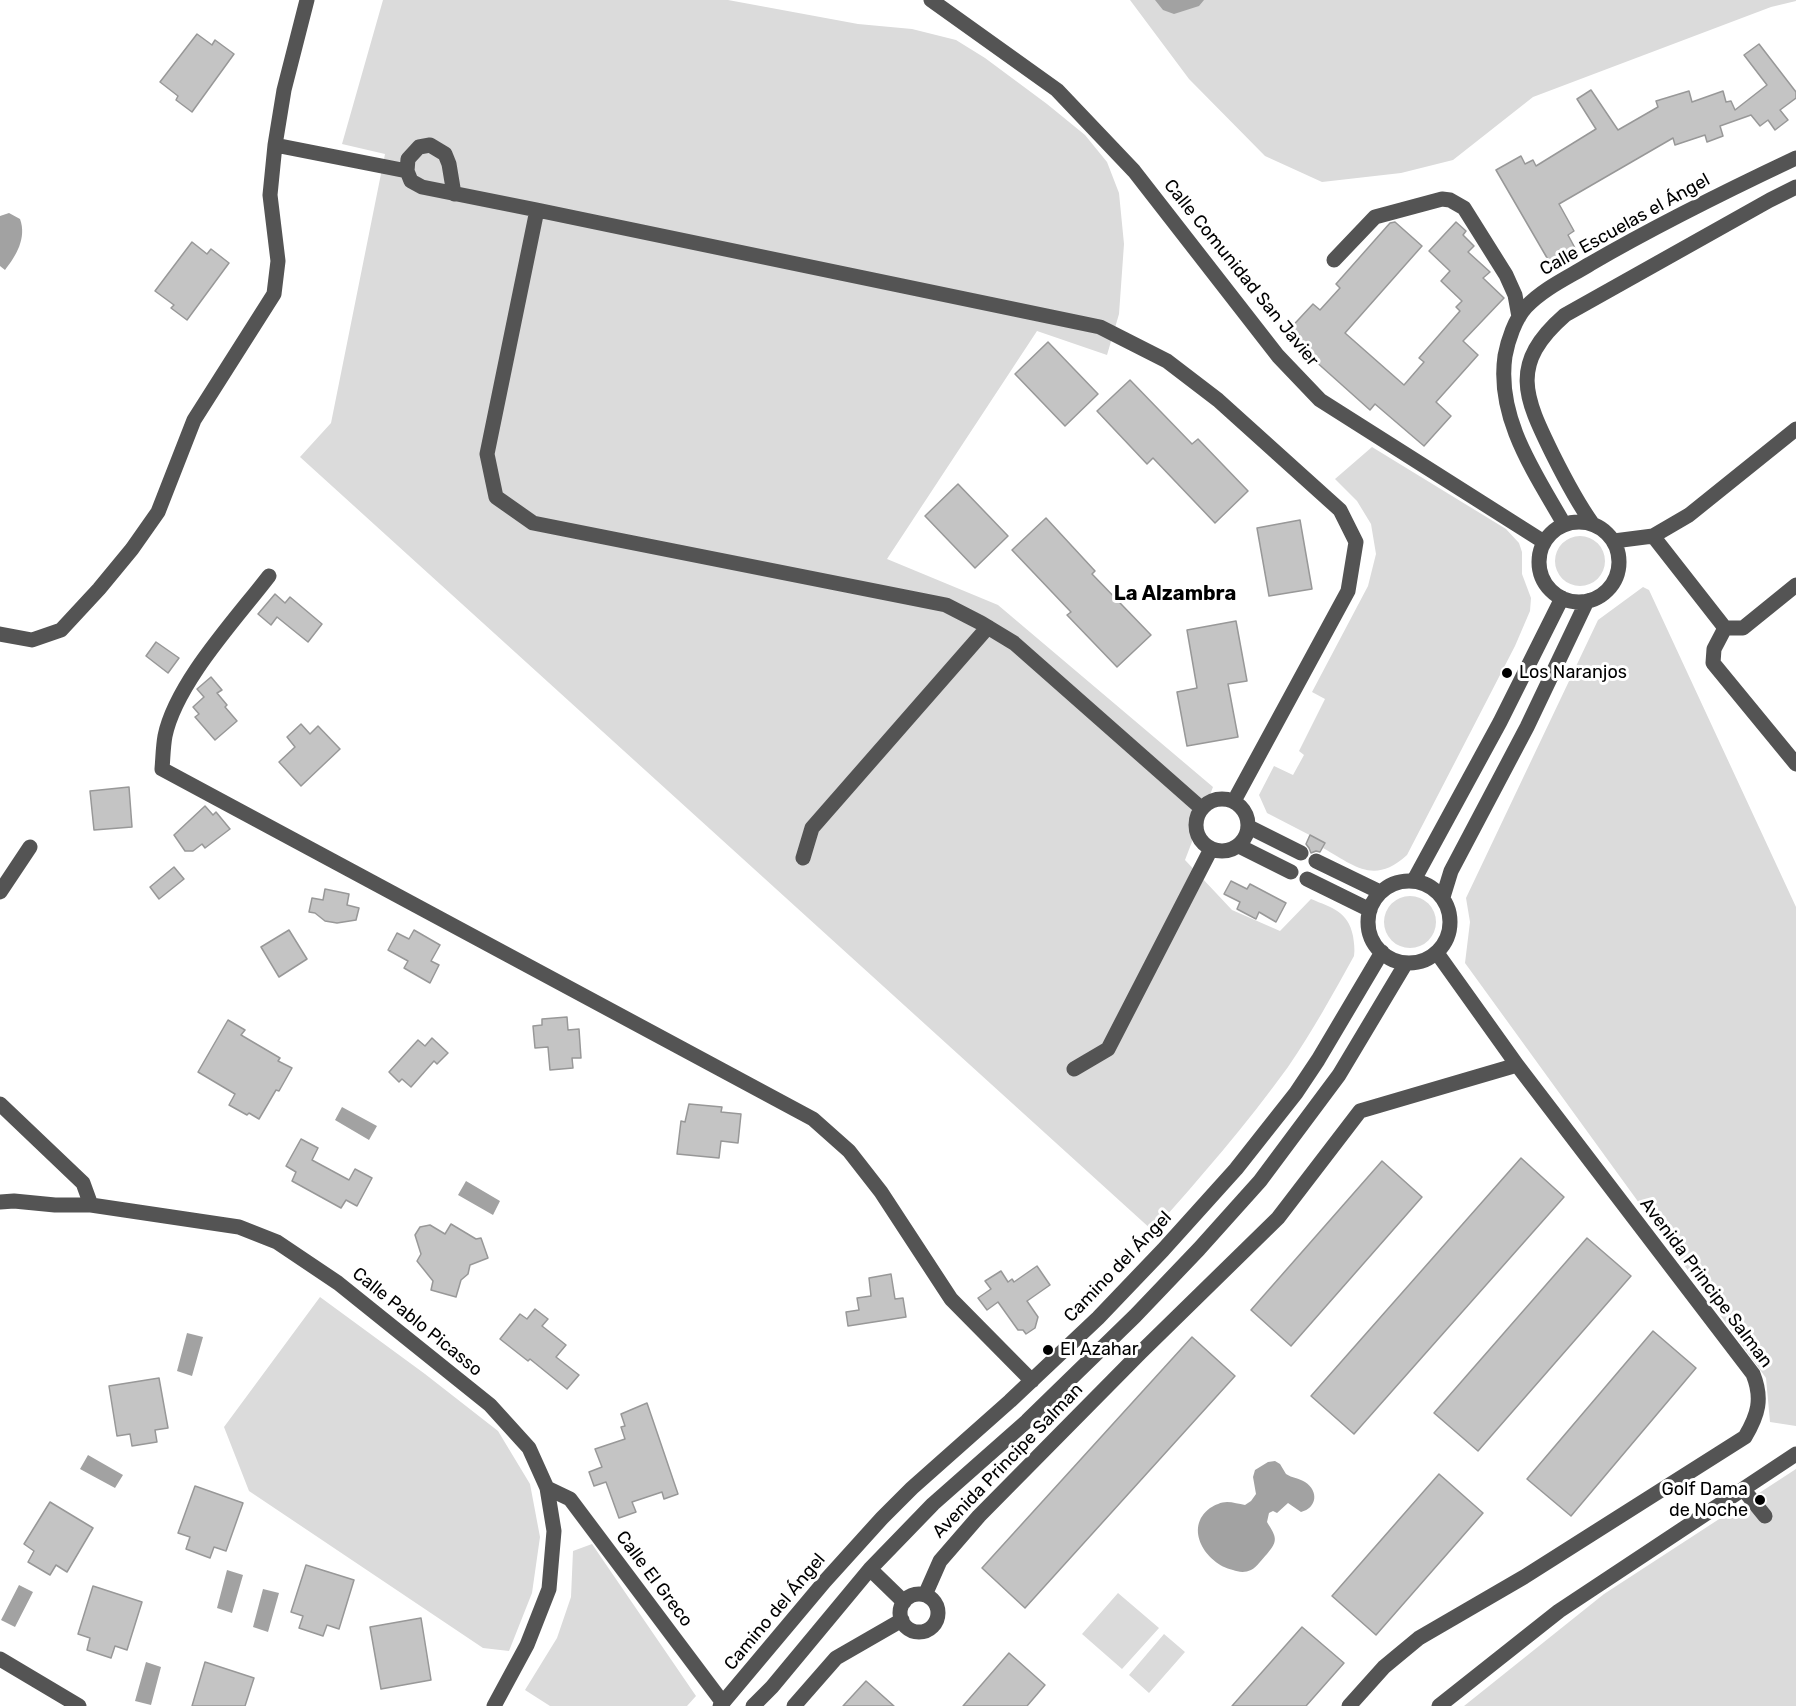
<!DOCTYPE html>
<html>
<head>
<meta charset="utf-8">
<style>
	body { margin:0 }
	canvas { display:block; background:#fff }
</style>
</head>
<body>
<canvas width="1796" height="1706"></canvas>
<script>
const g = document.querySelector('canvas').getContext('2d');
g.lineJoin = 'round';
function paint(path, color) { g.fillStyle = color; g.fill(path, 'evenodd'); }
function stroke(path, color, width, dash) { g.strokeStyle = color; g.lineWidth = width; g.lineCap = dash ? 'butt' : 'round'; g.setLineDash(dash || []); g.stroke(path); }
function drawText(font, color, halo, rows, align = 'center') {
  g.font = font + ' Rubik,sans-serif'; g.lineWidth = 6; g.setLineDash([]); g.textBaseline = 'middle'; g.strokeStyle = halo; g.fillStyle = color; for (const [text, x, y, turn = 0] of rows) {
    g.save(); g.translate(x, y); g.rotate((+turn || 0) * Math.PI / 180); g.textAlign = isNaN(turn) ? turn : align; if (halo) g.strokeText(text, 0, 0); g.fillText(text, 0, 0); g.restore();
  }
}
paint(new Path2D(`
	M 383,0 L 728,0 L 858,24 L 912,29 L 956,40 L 985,58 L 1047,104 L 1085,135 L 1107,162 L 1119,193 L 1124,244 L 1119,314 L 1107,355 L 1037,331 L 887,559 L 998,605 L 1213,787 L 1185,860 L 1232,910 L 1280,931 L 1311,899 C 1332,908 1348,911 1353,936 C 1354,943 1355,949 1354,956 C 1333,994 1312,1032 1288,1067 C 1246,1125 1200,1178 1153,1231 L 300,457 L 331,423 L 385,154 L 342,144 Z
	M 1130,0 L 1796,0 L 1796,1 L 1771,7 L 1533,97 L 1453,160 L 1401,173 L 1322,182 L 1265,156 L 1189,79 Z
	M 1372,447 L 1506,529 L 1519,543 L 1522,552 L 1522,574 L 1531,598 L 1530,611 L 1515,646 L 1407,855 C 1374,885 1355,866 1323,848 L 1325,843 L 1267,813 L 1259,795 L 1274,766 L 1293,775 L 1304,755 L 1299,751 L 1325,699 L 1312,692 L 1368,586 L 1376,554 L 1371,524 L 1357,501 L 1335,479 Z
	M1555 561a25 25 0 1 1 50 0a25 25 0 1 1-50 0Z
	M 1643,587 L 1649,590 L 1796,907 L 1796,1426 L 1770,1422 L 1766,1378 L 1465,963 L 1470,922 L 1466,898 L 1598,620 Z
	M1384 922a26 26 0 1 1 52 0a26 26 0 1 1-52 0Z
	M 320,1297 L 425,1374 L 498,1431 L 530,1484 L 540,1537 L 532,1593 L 509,1651 L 483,1648 L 249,1491 L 224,1427 Z
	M 1796,1469 L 1796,1706 L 1464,1706 L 1604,1594 Z
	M 592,1544 L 696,1696 L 687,1706 L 550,1706 L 525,1690 L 557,1638 L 571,1597 L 573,1551 Z
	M 1118,1593 L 1159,1628 L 1122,1669 L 1082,1634 Z
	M 1164,1634 L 1185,1652 L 1149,1693 L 1129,1675 Z`), '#dbdbdb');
paint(new Path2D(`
	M 1155,0 L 1204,0 L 1199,6 L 1174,14 L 1163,10 Z
	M 9,213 L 20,219 C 27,238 16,256 5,270 L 0,266 L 0,216 Z
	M 342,1107 L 377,1126 L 369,1140 L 335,1120 Z
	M 466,1181 L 500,1201 L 493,1215 L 458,1195 Z
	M 187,1333 L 203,1337 L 192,1376 L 177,1371 Z
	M 88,1455 L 123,1475 L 115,1488 L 80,1469 Z
	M 1275,1461 L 1280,1464 L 1286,1474 C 1292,1478 1299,1478 1305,1482 C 1319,1491 1317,1508 1301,1512 L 1288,1503 L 1277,1513 L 1273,1511 L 1269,1513 L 1267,1522 C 1276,1537 1279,1540 1267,1554 C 1262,1559 1257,1567 1251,1570 C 1245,1573 1238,1572 1233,1570 C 1206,1564 1183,1528 1210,1508 C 1215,1505 1221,1502 1227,1502 C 1233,1502 1239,1504 1245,1505 L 1251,1501 L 1256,1494 L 1253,1477 L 1255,1470 L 1268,1462 Z
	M 227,1570 L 243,1575 L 232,1613 L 217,1608 Z
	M 19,1585 L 33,1592 L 15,1627 L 1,1620 Z
	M 263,1589 L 279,1593 L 268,1632 L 253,1627 Z
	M 146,1662 L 161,1667 L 151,1705 L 135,1701 Z`), '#a2a2a2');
const building = new Path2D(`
	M 197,34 L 212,45 L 215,40 L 234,54 L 192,112 L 176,100 L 178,96 L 160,82 Z
	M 1759,44 L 1796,92 L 1796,98 L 1780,110 L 1788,120 L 1775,130 L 1768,120 L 1760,126 L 1751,115 L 1720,126 L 1723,136 L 1707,142 L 1705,135 L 1675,145 L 1673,138 L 1559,204 L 1574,231 L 1568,235 L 1575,248 L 1550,263 L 1496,170 L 1521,156 L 1525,164 L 1533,160 L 1536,166 L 1596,129 L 1577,99 L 1591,90 L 1618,130 L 1658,107 L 1656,101 L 1689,91 L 1692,102 L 1723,91 L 1726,102 L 1731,101 L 1735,110 L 1767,85 L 1744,55 Z
	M 1395,222 L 1422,246 L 1345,333 L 1404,385 L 1424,362 L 1419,358 L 1460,311 L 1456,307 L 1462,301 L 1441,281 L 1450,271 L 1429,251 L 1456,222 L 1466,231 L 1463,235 L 1474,246 L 1468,252 L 1490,272 L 1483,278 L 1504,298 L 1463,341 L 1478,355 L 1436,402 L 1451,416 L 1424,446 L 1375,404 L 1370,410 L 1285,334 L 1313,304 L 1320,310 L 1340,288 L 1336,284 L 1390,223 Z
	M 192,242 L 207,254 L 211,249 L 229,263 L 187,320 L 171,308 L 174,305 L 155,291 Z
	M 1048,342 L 1098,394 L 1065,426 L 1015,374 Z
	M 1130,380 L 1192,444 L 1198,439 L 1248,491 L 1215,523 L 1153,458 L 1147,464 L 1097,411 Z
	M 958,484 L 1008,536 L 975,568 L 925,516 Z
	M 1046,518 L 1095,571 L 1092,574 L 1151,635 L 1117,667 L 1067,615 L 1071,612 L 1012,550 Z
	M 1300,520 L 1312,589 L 1269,596 L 1257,528 Z
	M 275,594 L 285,603 L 290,597 L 322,624 L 308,642 L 277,617 L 271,625 L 258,614 Z
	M 1236,621 L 1247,681 L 1228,684 L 1238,737 L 1187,746 L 1177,692 L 1197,688 L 1187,630 Z
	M 156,642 L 179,658 L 168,673 L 146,656 Z
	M 211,677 L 222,690 L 217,693 L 227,705 L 225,707 L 237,721 L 215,740 L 195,717 L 199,714 L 193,707 L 204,697 L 197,689 Z
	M 301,724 L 310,734 L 318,726 L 340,749 L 301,786 L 279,762 L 295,747 L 287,737 Z
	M 129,787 L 132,827 L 94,830 L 90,791 Z
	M 205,806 L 213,815 L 216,812 L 230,829 L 205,848 L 202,844 L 193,851 L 185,851 L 174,835 Z
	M 1310,835 L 1325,843 L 1320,852 L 1316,851 L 1311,853 L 1309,848 L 1306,844 Z
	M 174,867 L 184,879 L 159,899 L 150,887 Z
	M 1231,881 L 1247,889 L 1250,884 L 1286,903 L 1276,922 L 1259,912 L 1256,919 L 1237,909 L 1240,902 L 1224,894 Z
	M 325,889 L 349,894 L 347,905 L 359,908 L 356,920 L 337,923 L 325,921 L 315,913 L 309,912 L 312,898 L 323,900 Z
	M 289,930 L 307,959 L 279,977 L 261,947 Z
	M 414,930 L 440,945 L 431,961 L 439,965 L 430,983 L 404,968 L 408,961 L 388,950 L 397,933 L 409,939 Z
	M 567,1017 L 568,1030 L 579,1029 L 581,1058 L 572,1058 L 573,1068 L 550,1070 L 548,1047 L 535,1048 L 533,1026 L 542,1025 L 542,1019 Z
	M 228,1020 L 245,1030 L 241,1035 L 280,1058 L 278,1061 L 292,1068 L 279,1091 L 276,1090 L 259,1119 L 249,1113 L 247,1115 L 229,1105 L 235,1094 L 198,1072 Z
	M 432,1038 L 448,1053 L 437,1064 L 434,1061 L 411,1087 L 402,1079 L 399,1082 L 389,1072 L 418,1040 L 425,1046 Z
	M 689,1104 L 722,1107 L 721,1112 L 741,1114 L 738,1143 L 721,1141 L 719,1158 L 677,1154 L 681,1121 L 685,1122 Z
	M 301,1139 L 318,1148 L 312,1160 L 349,1180 L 355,1169 L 372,1178 L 357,1206 L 346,1200 L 341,1208 L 292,1181 L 296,1172 L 286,1166 Z
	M 1521,1158 L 1564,1197 L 1354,1434 L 1311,1396 Z
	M 1382,1161 L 1422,1197 L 1291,1346 L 1251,1310 Z
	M 451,1224 L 476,1239 L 481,1238 L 488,1258 L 470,1265 L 468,1274 L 461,1280 L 456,1297 L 431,1290 L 433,1281 L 417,1261 L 421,1254 L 415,1235 L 420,1227 L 430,1225 L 445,1234 Z
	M 1587,1238 L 1631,1276 L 1478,1451 L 1434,1413 Z
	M 1037,1266 L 1050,1285 L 1027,1301 L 1038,1317 L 1035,1328 L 1026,1334 L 1023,1330 L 1018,1330 L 998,1302 L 987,1310 L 978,1298 L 991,1289 L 985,1281 L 1001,1271 L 1008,1282 L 1012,1279 L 1014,1282 Z
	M 891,1274 L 895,1299 L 903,1298 L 906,1317 L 848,1326 L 846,1312 L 859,1310 L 857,1298 L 871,1296 L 869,1278 Z
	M 535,1309 L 548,1319 L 542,1326 L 566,1345 L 556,1357 L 579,1375 L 567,1389 L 530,1359 L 528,1361 L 500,1339 L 520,1314 L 527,1319 Z
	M 1653,1331 L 1696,1368 L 1571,1516 L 1527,1479 Z
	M 1192,1337 L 1235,1376 L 1025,1608 L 982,1568 Z
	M 159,1378 L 168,1428 L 155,1430 L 157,1442 L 132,1446 L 130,1434 L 117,1436 L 109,1386 Z
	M 647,1403 L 678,1494 L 664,1499 L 662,1492 L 632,1502 L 636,1512 L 619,1518 L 606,1482 L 594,1486 L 589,1472 L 602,1467 L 595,1449 L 625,1439 L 621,1427 L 625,1426 L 621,1414 Z
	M 1439,1474 L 1483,1513 L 1376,1635 L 1332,1596 Z
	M 195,1486 L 243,1503 L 226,1551 L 214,1547 L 210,1558 L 186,1549 L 190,1537 L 178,1533 Z
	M 50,1502 L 93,1528 L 67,1572 L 56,1565 L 50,1575 L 28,1562 L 34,1551 L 24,1544 Z
	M 306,1565 L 354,1580 L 339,1629 L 327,1625 L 323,1636 L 299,1628 L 303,1616 L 291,1612 Z
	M 93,1586 L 142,1602 L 127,1650 L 115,1646 L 111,1658 L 87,1650 L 90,1638 L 78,1634 Z
	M 421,1618 L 431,1680 L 381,1689 L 370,1627 Z
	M 1302,1627 L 1344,1663 L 1306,1706 L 1232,1706 Z
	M 1009,1653 L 1045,1685 L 1027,1706 L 963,1706 Z
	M 205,1662 L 254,1678 L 245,1706 L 192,1706 Z
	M 866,1681 L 894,1706 L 843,1706 Z`);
paint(building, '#c4c4c4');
stroke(building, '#989898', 1.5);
stroke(new Path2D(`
	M 931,0 L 1057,90 L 1134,171 L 1278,356 L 1320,400 L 1544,542
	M 275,145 L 407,171
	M 454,194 L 449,164 L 445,154 L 430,145 L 419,147 L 408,159 L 407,171 L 411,181 L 422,187 L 537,210 L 1100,327 L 1167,361 L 1218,400 L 1340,510 L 1356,542 L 1348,591 L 1234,801
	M 537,210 L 487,454 L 496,497 L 533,523 L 946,605 L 981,623 L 1014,643 L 1201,808
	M 1334,260 L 1375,217 L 1442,199 L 1450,200 L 1464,208 L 1506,275 L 1515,295 L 1519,317
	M1539 562a40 40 0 1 1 80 0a40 40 0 1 1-80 0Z
	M 1592,523 C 1577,502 1565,479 1553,455 C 1524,396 1509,364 1565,315 L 1770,200 L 1796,187
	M 1564,524 C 1535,473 1496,418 1505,356 C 1508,340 1515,319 1526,307 C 1544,288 1569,277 1590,264 C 1657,225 1726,191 1796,158
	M 1653,536 L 1725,628 L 1714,649 L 1713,663 L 1796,764
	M 1614,541 L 1653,536 L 1689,515 L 1796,429
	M 269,576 C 236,619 176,683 165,736 C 163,747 163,758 162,769 L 813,1119 L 849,1151 L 881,1192 L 951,1299 L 1032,1381
	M 1725,628 L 1743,628 L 1796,585
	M 0,634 L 32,640 L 61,630 L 99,589 L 132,549 L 158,512 L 194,420 L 274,294 L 278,261 L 270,195 L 275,145 L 284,90 L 307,0
	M1196 825a26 26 0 1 1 52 0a26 26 0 1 1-52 0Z
	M 1249,827 L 1301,853
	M 1239,846 L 1291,872
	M 803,858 L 812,828 L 988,627
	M 1316,861 L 1380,892
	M 1307,879 L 1370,910
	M 1414,880 L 1500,722 L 1562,598
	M1368 922a41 41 0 1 1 82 0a41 41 0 1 1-82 0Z
	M 0,892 L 30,847
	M 1443,897 L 1451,871 L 1527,727 L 1587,601
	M 1074,1069 L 1108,1049 L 1211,849
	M 0,1104 L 83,1183 L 91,1205
	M 0,1202 L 14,1201 L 55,1205 L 91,1205 L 239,1227 L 277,1242 L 338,1283 L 490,1405 L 529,1448 L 547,1488 L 554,1531 L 549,1589 L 527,1645 L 494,1706
	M 547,1488 L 570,1499 L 723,1703
	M 1743,1489 L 1765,1516
	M 870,1569 L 904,1602
	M900 1613a19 19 0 1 1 38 0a19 19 0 1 1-38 0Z
	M 925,1595 L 940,1561 L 979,1516 L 1140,1353 L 1278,1218 L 1360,1111 L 1517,1065
	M 0,1659 L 79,1706
	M 720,1706 L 825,1581 L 882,1518 L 912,1488 L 1010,1401 L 1098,1318 L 1163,1250 L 1236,1169 L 1296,1093 L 1318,1060 L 1382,952
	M 753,1706 L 772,1687 L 870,1569 L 903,1535 L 933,1504 L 1027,1421 L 1135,1316 L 1199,1249 L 1260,1181 L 1339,1075 L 1406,963
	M 794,1706 L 836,1658 L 902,1620
	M 1349,1706 L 1384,1667 L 1419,1638 L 1524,1577 L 1745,1437 C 1758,1415 1763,1399 1753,1374 L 1517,1065 L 1437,953
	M 1439,1706 L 1559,1611 L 1796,1454`), '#545454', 15);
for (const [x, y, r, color] of [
	[1507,673,6,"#000"],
	[1048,1350,6,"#000"],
	[1760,1500,6,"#000"]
]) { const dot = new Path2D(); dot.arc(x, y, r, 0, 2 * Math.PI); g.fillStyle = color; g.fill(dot); stroke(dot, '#fff', 2); }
drawText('18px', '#000', '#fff', [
	["Calle Escuelas el Ángel",1625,225,-29],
	["Calle Comunidad San Javier",1241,273,51],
	["Camino del Ángel",1118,1267,-46],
	["Avenida Principe Salman",1706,1283,53],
	["Calle Pablo Picasso",417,1322,39],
	["Avenida Principe Salman",1008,1461,-46],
	["Calle El Greco",654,1579,53],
	["Camino del Ángel",775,1612,-50]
]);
drawText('18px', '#000', '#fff', [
	["Los Naranjos",1519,673],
	["El Azahar",1060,1350],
	["Golf Dama",1748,1490,"right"],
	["de Noche",1748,1511,"right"]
], 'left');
drawText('bold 20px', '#000', '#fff', [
	["La Alzambra",1175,594]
]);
</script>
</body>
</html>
